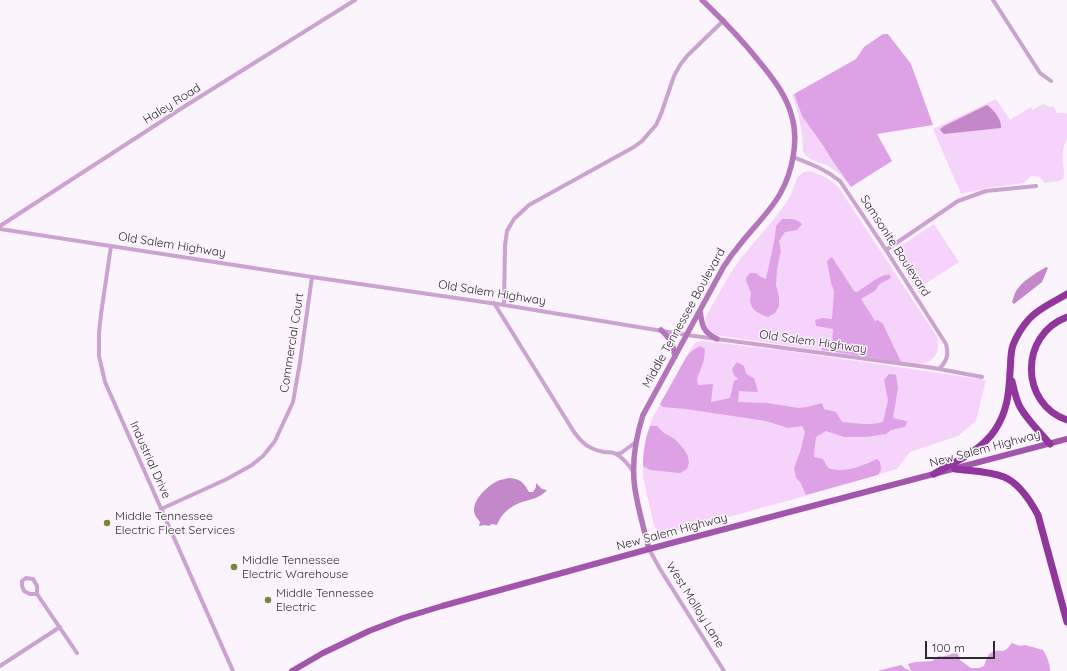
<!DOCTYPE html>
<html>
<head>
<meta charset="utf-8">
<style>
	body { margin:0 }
	#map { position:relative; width:1067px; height:671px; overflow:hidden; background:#fcf4fd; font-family:Quicksand,sans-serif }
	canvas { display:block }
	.scale { position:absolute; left:925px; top:641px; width:70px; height:18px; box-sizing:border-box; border:2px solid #2e2b2e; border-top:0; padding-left:5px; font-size:12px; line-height:14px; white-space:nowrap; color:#2e2b2e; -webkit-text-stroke:3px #fcf4fd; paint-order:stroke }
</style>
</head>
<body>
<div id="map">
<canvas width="1067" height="671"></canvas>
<div class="scale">100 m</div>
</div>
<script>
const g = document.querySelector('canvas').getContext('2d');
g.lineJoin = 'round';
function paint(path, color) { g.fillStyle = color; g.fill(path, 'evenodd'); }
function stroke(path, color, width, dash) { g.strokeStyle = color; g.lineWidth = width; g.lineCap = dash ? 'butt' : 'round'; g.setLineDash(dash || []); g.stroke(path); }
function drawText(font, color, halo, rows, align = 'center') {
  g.font = font + ' Quicksand,sans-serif'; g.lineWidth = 3; g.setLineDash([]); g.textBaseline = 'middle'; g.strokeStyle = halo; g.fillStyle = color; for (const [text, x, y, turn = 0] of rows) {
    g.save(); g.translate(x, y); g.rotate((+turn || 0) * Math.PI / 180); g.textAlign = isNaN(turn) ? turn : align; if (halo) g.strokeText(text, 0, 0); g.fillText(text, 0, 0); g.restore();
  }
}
paint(new Path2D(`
	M 794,94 L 802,116 L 822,144 L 832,160 L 851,187 C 845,180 839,172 830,167 C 821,162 809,161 803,152 C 803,132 799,114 792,95 Z
	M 996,99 L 1010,120 L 1031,107 L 1033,110 L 1043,104 L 1049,107 L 1053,106 L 1057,113 L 1066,113 L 1067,114 L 1067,139 C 1060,149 1064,165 1064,176 L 1063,179 L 1059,181 L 1044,183 L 1040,177 L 1035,176 L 1031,176 L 1024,183 L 988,188 L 961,194 L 933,129 Z
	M 808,171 C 820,173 830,179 839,188 L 937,337 C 941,353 934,363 917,364 C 912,364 906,362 901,362 L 722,336 C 710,334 706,330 705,318 L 730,274 L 741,258 L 774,219 L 784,206 L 791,195 L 797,178 L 802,173 Z
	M 934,224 L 959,262 L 920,287 L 925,296 L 922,298 L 897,258 C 895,252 897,250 902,245 Z
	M 703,341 L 788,351 L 986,380 L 976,421 L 958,436 L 910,452 L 897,469 L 794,499 L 666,534 L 659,533 L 654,526 L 643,477 L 643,458 L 647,435 L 652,419 L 690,350 L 696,342 Z`), '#f6d3fa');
paint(new Path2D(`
	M 883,34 L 888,34 L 911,64 L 933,125 L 877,134 L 892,161 L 851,187 L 832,160 L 822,144 L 802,116 L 794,94 L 856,59 L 864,47 Z
	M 782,219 C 791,219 796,218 802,224 L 797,230 L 785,232 L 779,241 L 781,251 L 777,269 L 776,285 L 779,297 L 779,306 L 775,313 L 768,317 C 760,314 751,311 750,300 C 750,298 751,296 751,294 C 750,288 746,284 746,278 L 750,273 L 756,273 L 761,277 L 766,279 L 775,237 L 776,226 Z
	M 832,257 L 854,291 L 857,292 C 866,287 881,273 890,275 L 891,278 L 881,283 L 878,286 L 876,290 L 861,299 L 875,321 L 878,320 L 883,324 L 901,362 L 822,350 L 822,348 L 832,345 L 833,329 L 816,326 L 815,320 L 823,318 L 832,319 L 834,291 L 831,283 L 827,261 Z
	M 700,346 L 705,349 L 704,360 L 697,379 L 698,385 L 713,384 L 711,402 L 730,398 L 734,381 L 738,379 L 734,375 L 732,369 L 737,362 L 744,366 L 746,374 L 754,378 L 758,392 L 739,391 L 738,402 L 767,403 L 799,408 L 807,407 L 822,403 L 824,409 L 836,412 L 842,422 C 855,423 870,426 883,422 L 888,400 L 884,380 L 889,374 L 896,375 L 898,388 L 893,418 C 898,420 903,419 907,422 L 905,427 L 891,430 L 886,434 L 866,437 L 844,437 L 826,431 L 816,437 L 814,453 L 814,457 L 823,459 L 828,468 C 844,474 862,466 877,459 L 880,462 L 881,470 L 878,475 L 806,495 L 800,482 L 796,478 L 794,468 L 800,452 L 805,432 L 802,426 L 788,428 L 766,421 L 686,409 L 663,407 L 660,404 L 687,356 L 693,350 Z
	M 650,426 L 657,426 L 664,433 L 675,439 L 683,448 L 688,456 L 689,463 L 687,469 L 680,473 L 650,470 L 643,466 C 643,453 645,439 650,426 Z
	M 1012,643 L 1020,646 L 1025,645 L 1043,650 C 1047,657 1050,663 1050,671 L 877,671 L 901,665 L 903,666 L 904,668 L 911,671 L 908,664 L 915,662 L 932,661 L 939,656 C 945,658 951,653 957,653 L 959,656 L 960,660 L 971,668 L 979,668 L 984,666 C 986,660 988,652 995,651 C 999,650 1002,652 1005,650 C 1008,649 1010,645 1012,643 Z`), '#dea1e6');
paint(new Path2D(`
	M 987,105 C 994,110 1002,120 1001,128 L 944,134 L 941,131 L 940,129 L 944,126 Z
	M 1046,267 L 1048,268 L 1042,282 L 1014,304 L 1012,302 C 1013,299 1014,296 1015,293 C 1020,282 1036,273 1046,267 Z
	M 509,478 C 521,479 523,482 529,492 L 533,492 L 536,487 L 536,483 L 542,489 L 547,490 C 540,498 532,499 522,502 C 510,506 501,514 497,525 L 492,524 L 489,526 L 485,525 L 479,526 L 480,522 C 478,519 474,515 474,511 C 473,499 489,484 500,480 C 503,479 506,479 509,478 Z`), '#c387ca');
stroke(new Path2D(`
	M 993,0 L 1040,73 L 1051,81
	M 793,157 C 811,164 825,169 840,181 L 886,250 L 946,344 C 949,355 947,361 939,369
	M 0,226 L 182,108 L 355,0
	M 0,229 L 312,277 L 504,305 L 687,335 L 934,368 L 982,377
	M 111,246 L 101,314 L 99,333 L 99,356 L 105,382 L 233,671
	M 886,250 L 958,201 L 986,191 L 1036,186
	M 494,303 L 574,432 C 583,444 589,449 604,452 C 608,452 613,452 616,454 C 624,458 629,466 634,472
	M 504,305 L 505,245 L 507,231 L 514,219 L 529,205 L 634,147 L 642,141 L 656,125 L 661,114 L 674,76 L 680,65 L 687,56 L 724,20
	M 616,454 L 621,453 L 636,442
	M 161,509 L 227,479 L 252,465 L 263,456 L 275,441 L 293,402 L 300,362 L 312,277
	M 649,549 L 660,569 L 724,671
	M 26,578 L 33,579 L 37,586 L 37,594 L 30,594 L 24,591 L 22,586 L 22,581 Z
	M 37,594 L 77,653
	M 0,666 L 60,627`), '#cba2d0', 4);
stroke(new Path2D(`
	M 700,311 C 702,326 703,332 717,339
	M 661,330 C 671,339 673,344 675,357
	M 649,549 C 644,529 638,509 635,489 C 631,463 635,440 643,415 L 724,266 C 728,261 731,255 735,251 C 749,231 768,215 780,194 C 792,173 799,141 792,117 C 787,97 775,81 762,65 C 744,42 724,21 702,0`), '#b376bb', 5.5);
stroke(new Path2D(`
	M 292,671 L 323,653 L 369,631 L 403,618 L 442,606 L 649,549 L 1067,439`), '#a155ab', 6);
stroke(new Path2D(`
	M 1067,317 C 1019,335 1020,404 1067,420
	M 1012,381 C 1014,390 1016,400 1020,407 C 1028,421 1040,432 1050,444
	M 955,469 C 971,471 989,471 1004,477 C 1019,483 1031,502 1038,515 L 1067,622
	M 934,474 C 955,462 981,451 995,430 C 1007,412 1009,394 1010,372 C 1011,363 1010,354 1013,345 C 1017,335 1022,327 1029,319 C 1039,308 1054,302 1067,294`), '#91369d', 7);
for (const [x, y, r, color] of [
	[107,523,4,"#758838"],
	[234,567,4,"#758838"],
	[268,600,4,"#758838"]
]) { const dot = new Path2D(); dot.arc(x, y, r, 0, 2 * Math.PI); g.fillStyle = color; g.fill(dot); stroke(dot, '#fcf4fd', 1.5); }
drawText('12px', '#2e2b2e', '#fcf4fd', [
	["Haley Road",172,104,-32],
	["Old Salem Highway",172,245,9],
	["Samsonite Boulevard",895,246,57],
	["Old Salem Highway",492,293,9],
	["Middle Tennessee Boulevard",684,318,-61],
	["Old Salem Highway",813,342,8],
	["Commercial Court",292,343,-81],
	["New Salem Highway",985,449,-15],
	["Industrial Drive",150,460,66],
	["New Salem Highway",672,532,-15],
	["West Molloy Lane",695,605,58]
]);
drawText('12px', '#2e2b2e', '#fcf4fd', [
	["Middle Tennessee",115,516],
	["Electric Fleet Services",115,530],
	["Middle Tennessee",242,560],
	["Electric Warehouse",242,574],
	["Middle Tennessee",276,593],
	["Electric",276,607]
], 'left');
</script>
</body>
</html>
